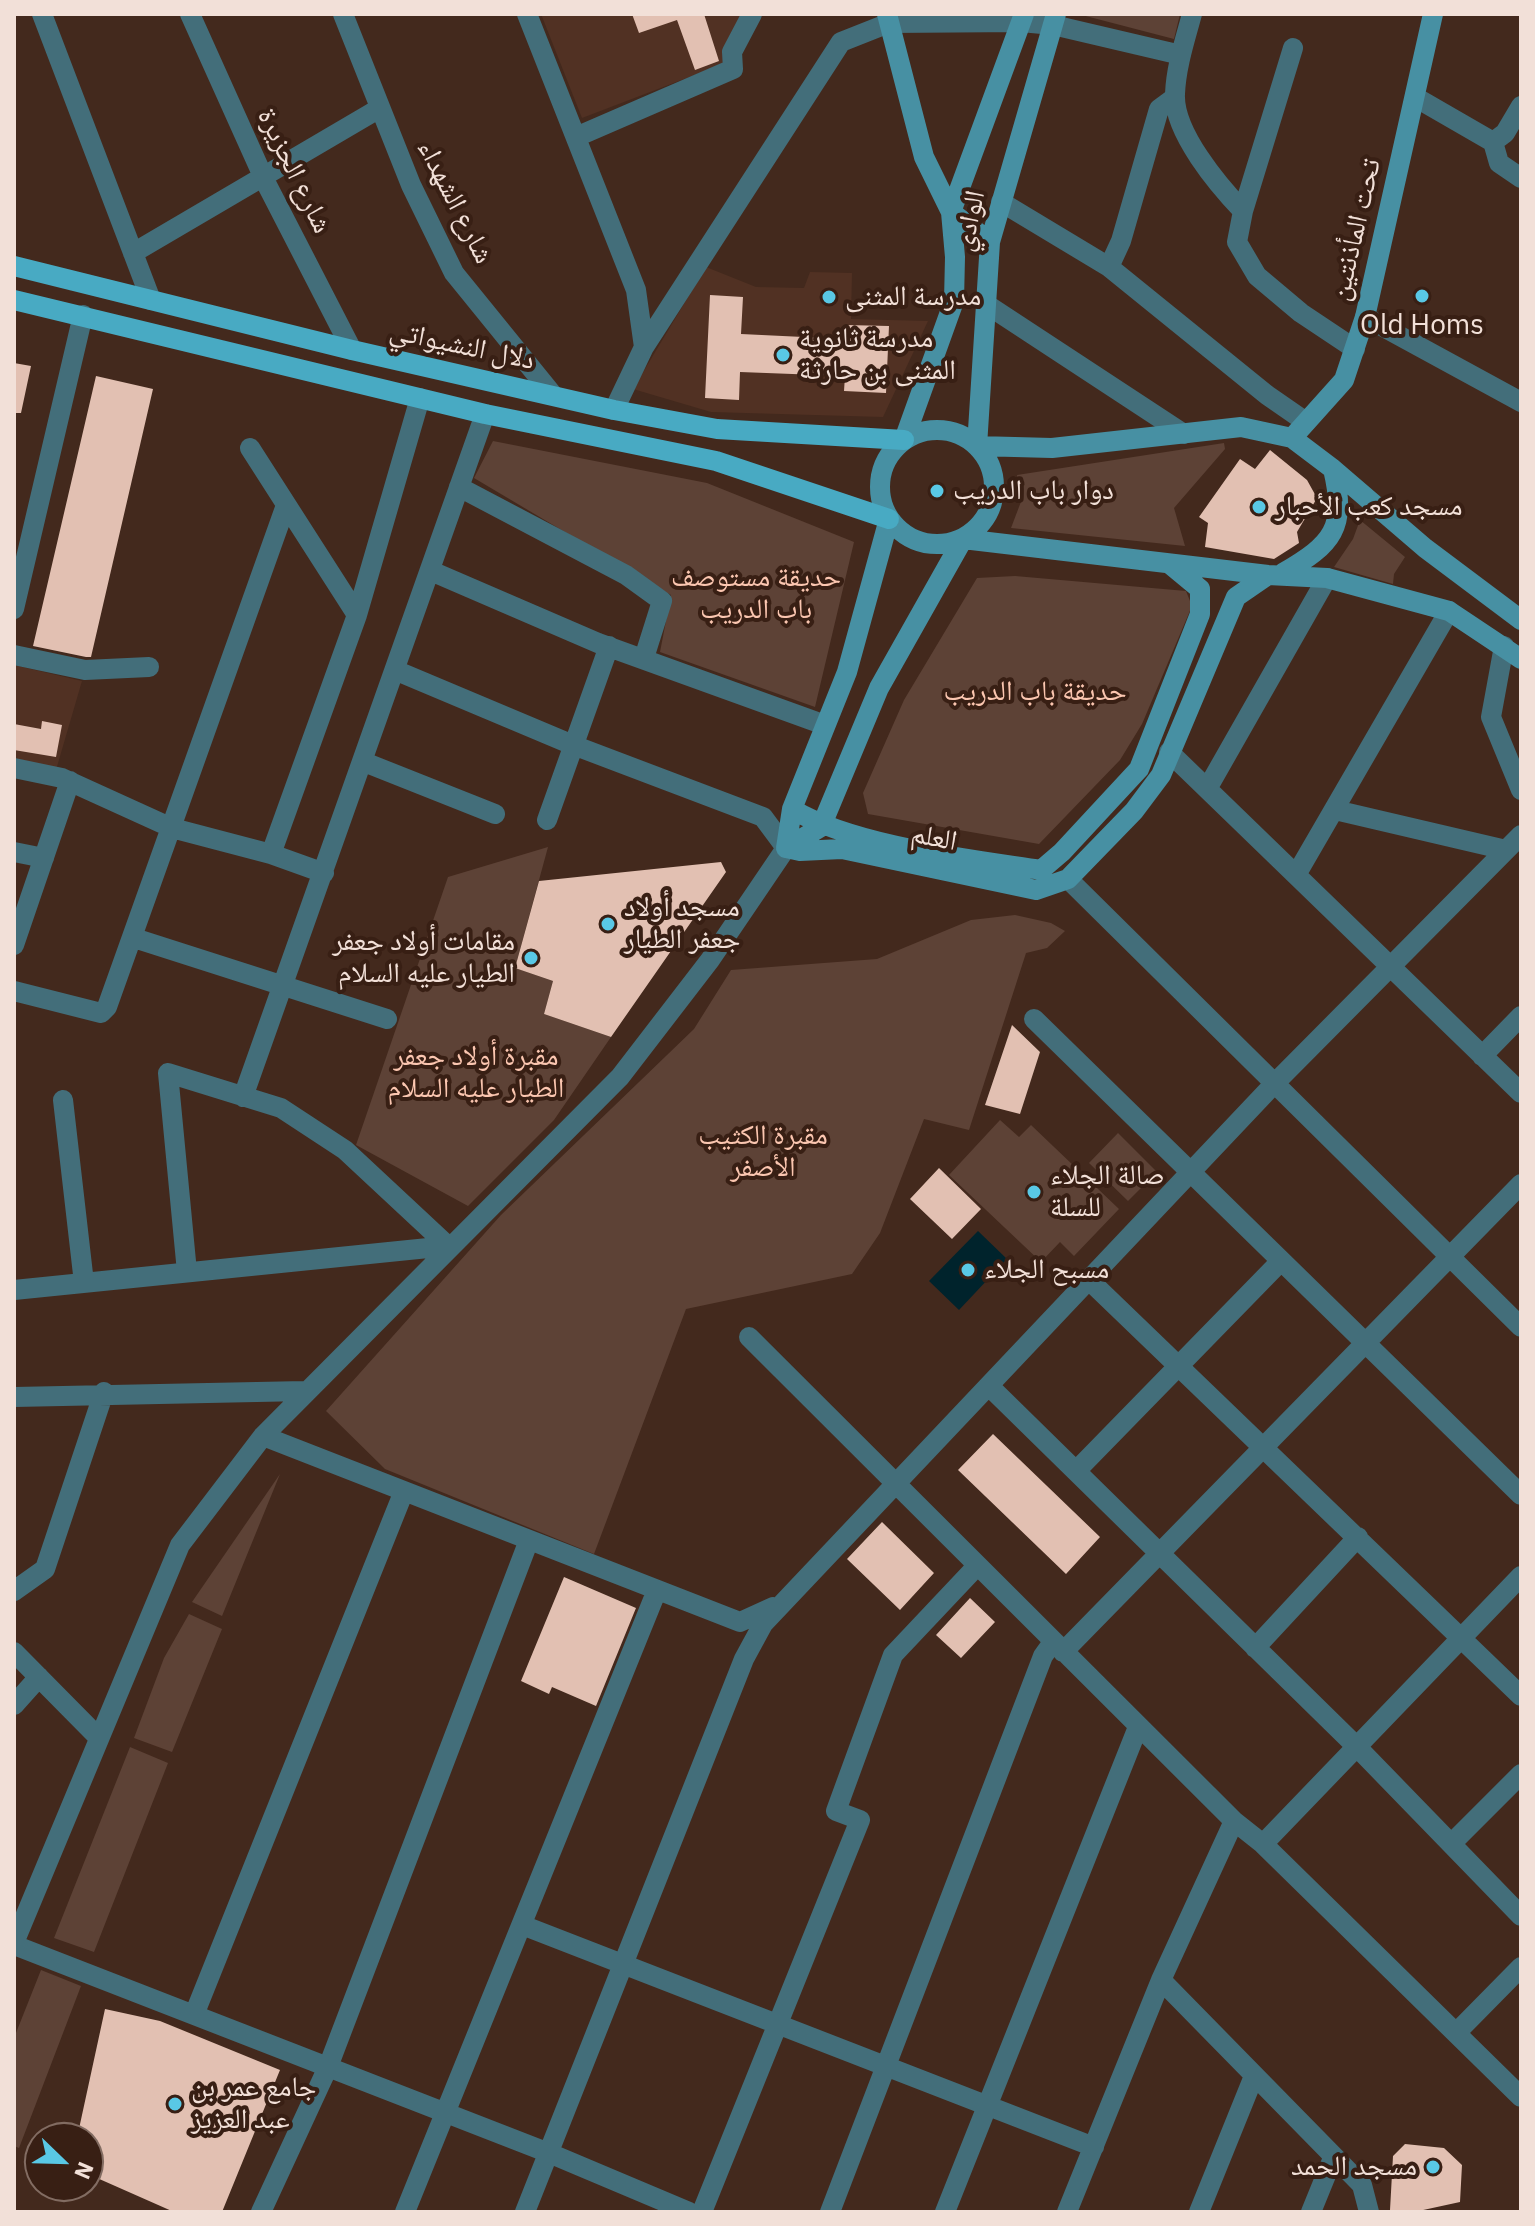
<!DOCTYPE html>
<html>
<head>
<meta charset="utf-8">
<style>
	body { margin:0 }
	#map { position:relative; width:1535px; height:2226px; overflow:hidden; background:#43291d; font-family:"IBM Plex Sans",sans-serif }
	canvas { display:block }
	.frame { position:absolute; inset:0; border:16px solid #f2e0d8; pointer-events:none }
	.north { position:absolute; left:24px; top:2122px; width:80px; height:80px; box-sizing:border-box; background:#381f14; border:2px solid #826c62; border-radius:50%; rotate:113deg; font-size:22px; font-weight:700; line-height:32px; text-align:center; color:#f2e0d8 }
	.north::after { content:''; display:block; margin:auto; width:28px; height:36px; background:#59c8e5; clip-path:polygon(50% 0,100% 100%,50% 72%,0 100%) }
</style>
</head>
<body>
<div id="map">
<canvas width="1535" height="2226"></canvas>
<div class="frame"></div>
<div class="north">N</div>
</div>
<script>
const g = document.querySelector('canvas').getContext('2d');
g.lineJoin = 'round';
function paint(path, color) { g.fillStyle = color; g.fill(path, 'evenodd'); }
function stroke(path, color, width, dash) { g.strokeStyle = color; g.lineWidth = width; g.lineCap = dash ? 'butt' : 'round'; g.setLineDash(dash || []); g.stroke(path); }
function drawText(font, color, halo, rows, align = 'center') {
  g.font = font + ' "IBM Plex Sans","Noto Naskh Arabic",sans-serif'; g.lineWidth = 8; g.setLineDash([]); g.textBaseline = 'middle'; g.strokeStyle = halo; g.fillStyle = color; for (const [text, x, y, turn = 0] of rows) {
    g.save(); g.translate(x, y); g.rotate((+turn || 0) * Math.PI / 180); g.textAlign = isNaN(turn) ? turn : align; if (halo) g.strokeText(text, 0, 0); g.fillText(text, 0, 0); g.restore();
  }
}
paint(new Path2D(`
	M 541,14 L 744,14 L 726,63 L 582,118 Z
	M 706,267 L 756,287 L 804,288 L 810,272 L 852,273 L 851,319 L 928,321 L 883,417 L 711,412 L 633,389 Z
	M 14,665 L 82,681 L 56,770 L 14,761 Z`), '#513123');
paint(new Path2D(`
	M 1078,14 L 1180,14 L 1174,39 Z
	M 493,441 L 707,483 L 854,542 L 815,707 L 660,652 L 671,595 L 474,478 Z
	M 1224,443 L 1225,449 L 1174,508 L 1185,546 L 1011,528 L 1022,499 L 1017,475 Z
	M 1360,520 L 1405,557 L 1394,574 L 1393,584 L 1334,567 L 1353,539 Z
	M 1015,576 L 1186,591 L 1192,606 L 1142,724 L 1120,760 L 1039,844 L 868,814 L 863,793 L 904,700 L 977,578 Z
	M 548,847 L 515,968 L 553,981 L 544,1014 L 611,1037 L 554,1120 L 468,1206 L 356,1145 L 448,877 Z
	M 1015,915 L 1051,923 L 1065,931 L 1047,948 L 1026,953 L 969,1130 L 924,1119 L 880,1233 L 852,1274 L 686,1309 L 594,1554 L 385,1469 L 326,1411 L 501,1215 L 694,1029 L 731,970 L 877,959 L 971,920 Z
	M 1000,1120 L 1019,1137 L 1031,1125 L 1119,1209 L 1074,1256 L 1060,1242 L 1041,1262 L 949,1175 Z
	M 1118,1133 L 1157,1172 L 1128,1201 L 1089,1163 Z
	M 280,1474 L 222,1616 L 192,1602 Z
	M 189,1614 L 222,1629 L 172,1752 L 134,1738 L 164,1658 Z
	M 130,1747 L 168,1763 L 94,1952 L 54,1938 Z
	M 41,1970 L 81,1986 L 19,2148 L 14,2146 L 14,2038 Z`), '#5d4236');
paint(new Path2D(`
	M 978,1231 L 1007,1259 L 959,1310 L 929,1281 Z`), '#00232c');
paint(new Path2D(`
	M 632,14 L 704,14 L 719,61 L 695,70 L 677,20 L 639,33 Z
	M 710,295 L 743,297 L 741,334 L 845,339 L 846,325 L 889,326 L 886,393 L 844,391 L 845,376 L 740,372 L 739,400 L 705,398 Z
	M 14,363 L 31,366 L 21,413 L 14,413 Z
	M 96,376 L 153,389 L 91,657 L 86,657 L 33,646 Z
	M 1270,450 L 1307,480 L 1317,498 L 1297,532 L 1299,543 L 1274,559 L 1205,547 L 1208,523 L 1199,517 L 1240,459 L 1255,469 Z
	M 42,721 L 62,725 L 56,757 L 14,750 L 14,724 L 41,729 Z
	M 721,862 L 726,872 L 611,1037 L 544,1014 L 553,981 L 515,968 L 539,881 Z
	M 1012,1025 L 1040,1052 L 1020,1114 L 985,1105 Z
	M 939,1168 L 981,1209 L 952,1239 L 910,1199 Z
	M 993,1434 L 1100,1537 L 1066,1574 L 958,1470 Z
	M 882,1522 L 934,1573 L 900,1610 L 847,1559 Z
	M 564,1577 L 636,1608 L 596,1706 L 552,1687 L 549,1694 L 521,1681 Z
	M 970,1598 L 995,1622 L 961,1658 L 936,1635 Z
	M 105,2009 L 160,2021 L 280,2070 L 222,2212 L 174,2212 L 88,2174 L 88,2138 L 77,2138 Z
	M 1405,2144 L 1444,2148 L 1462,2165 L 1460,2202 L 1414,2212 L 1390,2210 L 1393,2156 Z`), '#e2c0b2');
stroke(new Path2D(`
	M 42,14 L 151,300
	M 190,14 L 266,183 L 352,350
	M 343,14 L 411,185 L 454,273 L 553,395
	M 527,14 L 636,290 L 644,347
	M 1192,14 C 1185,40 1176,67 1175,94 C 1173,132 1219,186 1243,211 L 1237,242 L 1257,276 L 1301,313 L 1355,349
	M 1415,97 L 1493,142 L 1499,163 L 1521,178
	M 576,137 L 733,69 L 732,52 L 752,14
	M 1493,142 L 1505,133 L 1521,106
	M 1001,202 L 1109,267 L 1267,395 L 1306,422
	M 1243,211 L 1293,48
	M 133,253 L 380,108
	M 1109,267 L 1121,241 L 1159,109 L 1174,98
	M 986,304 L 1184,434
	M 1365,317 L 1521,402
	M 614,410 L 644,347 L 841,42 L 889,23 L 1021,22 L 1053,25 L 1181,55
	M 250,448 L 357,615 L 420,398
	M 459,487 L 626,575 L 662,601 L 644,658
	M 431,571 L 598,643 L 825,725
	M 14,609 L 83,315
	M 1504,646 L 1491,717 L 1521,790
	M 14,655 L 85,670 L 149,667
	M 1169,752 L 1521,1093
	M 364,762 L 495,814
	M 14,768 L 62,778 L 172,828 L 271,854 L 324,873
	M 1207,789 L 1327,578
	M 1335,810 L 1506,850
	M 547,820 L 609,646
	M 14,852 L 44,858
	M 271,854 L 357,615
	M 1296,875 L 1449,611
	M 1068,879 L 1521,1327
	M 134,938 L 387,1019
	M 14,945 L 70,781
	M 14,991 L 101,1013 L 107,1007 L 286,505
	M 1034,1019 L 1521,1495
	M 1482,1056 L 1521,1016
	M 243,1097 L 485,414
	M 63,1100 L 84,1283
	M 187,1272 L 168,1073 L 281,1108 L 345,1150 L 448,1246
	M 1089,1280 L 1521,1696
	M 14,1290 L 448,1246
	M 749,1337 L 1234,1821 L 1263,1844 L 1521,2097
	M 989,1386 L 1357,1747 L 1521,1916
	M 14,1397 L 305,1391
	M 263,1436 L 740,1622 L 773,1607
	M 1077,1470 L 1280,1262
	M 14,1591 L 45,1569 L 104,1392
	M 1255,1648 L 1358,1537
	M 14,1652 L 99,1738
	M 1063,1652 L 1521,1184
	M 14,1705 L 39,1677
	M 1263,1844 L 1521,1576
	M 1451,1844 L 1521,1774
	M 522,1925 L 1094,2147
	M 14,1943 L 180,1545 L 263,1436 L 620,1077 L 710,960 L 786,848 L 763,817 L 573,745 L 397,671
	M 14,1945 L 549,2153 L 689,2212
	M 1161,1980 L 1362,2185 L 1369,2212
	M 194,2015 L 404,1491
	M 1456,2033 L 1521,1967
	M 261,2212 L 328,2067 L 529,1540
	M 405,2212 L 657,1590
	M 525,2212 L 744,1659 L 763,1624 L 1273,1085 L 1521,835
	M 702,2212 L 860,1820 L 836,1811 L 893,1655 L 977,1566
	M 830,2212 L 1043,1656 L 1053,1642
	M 945,2212 L 1138,1727
	M 1067,2212 L 1161,1980 L 1234,1821
	M 1199,2212 L 1254,2076
	M 1311,2212 L 1333,2158`), '#436e7a', 20);
stroke(new Path2D(`
	M 887,14 L 924,157 L 951,212 L 955,257 L 954,301 L 904,440
	M 1056,14 L 990,242 L 977,446 L 1052,448 L 1241,427 L 1292,438 L 1333,469 L 1425,548 L 1521,620
	M 990,242 L 951,212 L 1024,14
	M880 487a57 57 0 1 1 114 0a57 57 0 1 1-114 0Z
	M 1292,438 L 1344,380 L 1365,317 L 1433,14
	M 1283,573 C 1333,544 1347,528 1333,469
	M 792,809 C 853,846 969,859 1041,870 L 1062,852 L 1139,769 L 1200,614 L 1200,589 L 1171,565
	M 786,848 L 821,827 L 879,688 L 963,539 L 1268,575 L 1327,578 L 1449,611 L 1521,659
	M 786,848 L 800,851 L 842,849 L 1036,890 L 1068,879 L 1134,811 L 1161,775 L 1236,597 L 1268,575
	M 786,848 L 792,809 L 847,672 L 889,519`), '#4790a3', 20);
stroke(new Path2D(`
	M 14,266 L 352,350 L 614,410 L 717,429 L 904,440
	M 14,300 L 485,414 L 716,461 L 889,519`), '#48aac3', 20);
for (const [x, y, r, color] of [
	[1422,296,8,"#59c8e5"],
	[829,297,8,"#59c8e5"],
	[783,355,8,"#59c8e5"],
	[937,491,8,"#59c8e5"],
	[1259,507,8,"#59c8e5"],
	[608,924,8,"#59c8e5"],
	[531,958,8,"#59c8e5"],
	[1034,1192,8,"#59c8e5"],
	[968,1270,8,"#59c8e5"],
	[175,2104,8,"#59c8e5"],
	[1433,2167,8,"#59c8e5"]
]) { const dot = new Path2D(); dot.arc(x, y, r, 0, 2 * Math.PI); g.fillStyle = color; g.fill(dot); stroke(dot, '#381f14', 3); }
drawText('28px', '#f2e0d8', '#381f14', [
	["شارع الجزيرة",294,171,64],
	["شارع الشهداء",455,202,63],
	["الوادي",970,221,-78],
	["تحت المأذنتين",1356,230,-77],
	["دلال النشيواتي",462,346,12],
	["العلم",934,838,11]
]);
drawText('28px', '#f2e0d8', '#381f14', [
	["مدرسة المثنى",845,297],
	["Old Homs",1422,326,"center"],
	["مدرسة ثانوية",799,339],
	["المثنى بن حارثة",799,371],
	["دوار باب الدريب",953,491],
	["مسجد كعب الأحبار",1275,507],
	["مسجد أولاد",624,908],
	["جعفر الطيار",624,940],
	["مقامات أولاد جعفر",515,942,"right"],
	["الطيار عليه السلام",515,974,"right"],
	["صالة الجلاء",1050,1176],
	["للسلة",1050,1208],
	["مسبح الجلاء",984,1270],
	["جامع عمر بن",191,2088],
	["عبد العزيز",191,2120],
	["مسجد الحمد",1417,2167,"right"]
], 'left');
drawText('28px', '#fbc6b0', '#381f14', [
	["حديقة مستوصف",756,578],
	["باب الدريب",756,610],
	["حديقة باب الدريب",1035,692],
	["مقبرة أولاد جعفر",476,1057],
	["الطيار عليه السلام",476,1089],
	["مقبرة الكثيب",763,1136],
	["الأصفر",763,1168]
]);
</script>
</body>
</html>
